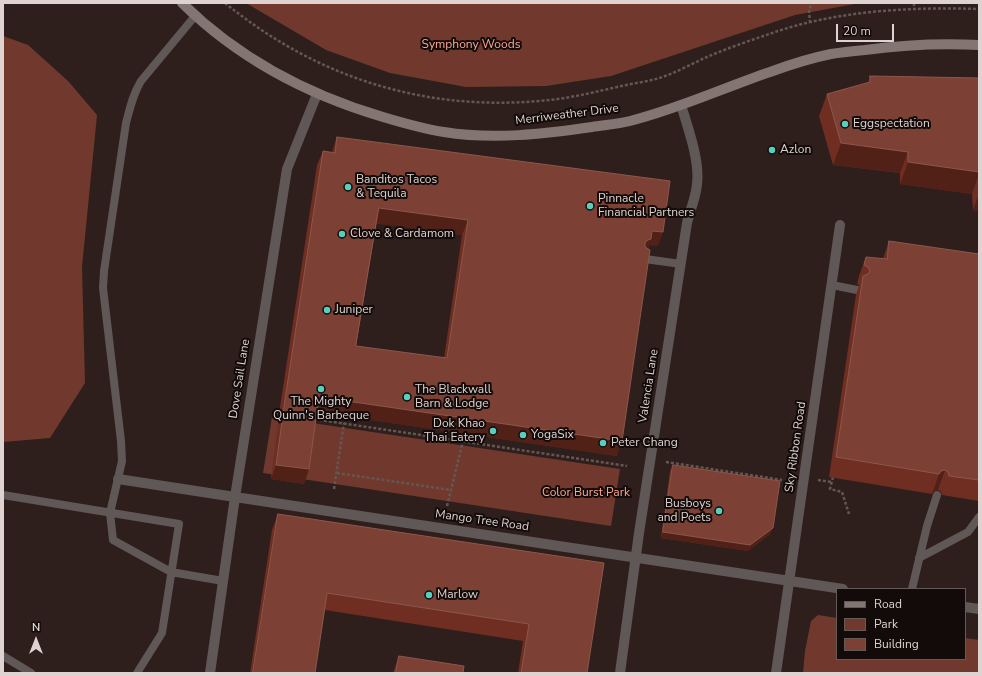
<!DOCTYPE html>
<html>
<head>
<meta charset="utf-8">
<style>
	body { margin:0 }
	#map { position:relative; width:982px; height:676px; overflow:hidden; background:#2f1f1c; font-family:"Nunito Sans",sans-serif }
	canvas { display:block }
	.frame { position:absolute; inset:0; border:4px solid #ded3d1; pointer-events:none }
	.legend { position:absolute; left:836px; top:588px; width:130px; height:72px; box-sizing:border-box; background:#120b09; border:1px solid #645b59; margin:0; padding:5px 7px; list-style:none; font-size:12px; color:#ded3d1 }
	.legend li { display:flex; align-items:center; gap:8px; height:20px }
	.legend b { width:20px; border:1px solid #645b59 }
	.north { position:absolute; left:16px; top:620px; width:40px; height:40px; -webkit-text-stroke:3px #120b09; paint-order:stroke; rotate:0deg; font-size:11px; font-weight:700; line-height:16px; text-align:center; color:#ded3d1 }
	.north::after { content:''; display:block; margin:auto; width:14px; height:18px; background:#ded3d1; clip-path:polygon(50% 0,100% 100%,50% 72%,0 100%) }
	.scale { position:absolute; left:836px; top:24px; width:58px; height:18px; box-sizing:border-box; border:2px solid #ded3d1; border-top:0; padding-left:5px; font-size:12px; line-height:14px; white-space:nowrap; color:#ded3d1; -webkit-text-stroke:3px #120b09; paint-order:stroke }
</style>
</head>
<body>
<div id="map">
<canvas width="982" height="676"></canvas>
<div class="frame"></div>
<ul class="legend">
<li><b style="height:5px;background:#837572"></b>Road</li>
<li><b style="height:11px;background:#71392d"></b>Park</li>
<li><b style="height:11px;background:#7c4035"></b>Building</li>
</ul>
<div class="north">N</div>
<div class="scale">20 m</div>
</div>
<script>
const g = document.querySelector('canvas').getContext('2d');
g.lineJoin = 'round';
function paint(path, color) { g.fillStyle = color; g.fill(path, 'evenodd'); }
function stroke(path, color, width, dash) { g.strokeStyle = color; g.lineWidth = width; g.lineCap = dash ? 'butt' : 'round'; g.setLineDash(dash || []); g.stroke(path); }
function drawText(font, color, halo, rows, align = 'center') {
  g.font = font + ' "Nunito Sans",sans-serif'; g.lineWidth = 4; g.setLineDash([]); g.textBaseline = 'middle'; g.strokeStyle = halo; g.fillStyle = color; for (const [text, x, y, turn = 0] of rows) {
    g.save(); g.translate(x, y); g.rotate((+turn || 0) * Math.PI / 180); g.textAlign = isNaN(turn) ? turn : align; if (halo) g.strokeText(text, 0, 0); g.fillText(text, 0, 0); g.restore();
  }
}
paint(new Path2D(`
	M 246,3 L 860,3 L 795,15 L 611,76 L 546,86 L 466,87 L 390,73 L 326,50 Z
	M 3,36 L 28,45 L 68,81 L 97,115 L 82,267 L 85,383 L 50,438 L 3,442 Z
	M 272,417 L 620,469 L 611,526 L 263,473 Z
	M 818,615 L 837,618 L 837,659 L 965,659 L 965,638 L 979,640 L 979,673 L 803,673 L 805,651 L 811,621 Z`), '#71392d');
stroke(new Path2D(`
	M 225,3 C 316,77 422,111 539,101 C 566,99 591,93 617,87 C 630,84 644,82 656,79 C 674,74 691,64 707,57 C 730,47 755,39 778,31 C 843,10 912,7 979,9
	M 914,3 L 914,8
	M 810,23 L 809,9 L 813,3
	M 275,413 L 283,414
	M 314,419 L 627,466
	M 666,462 L 782,480
	M 337,473 L 451,490
	M 833,477 L 830,489 L 842,492 L 849,514
	M 818,480 L 832,482
	M 334,489 L 344,423
	M 447,506 L 463,441`), '#645653', 2.5, [3, 2]);
stroke(new Path2D(`
	M 195,16 L 141,81 C 133,94 130,108 126,123 L 104,271 L 103,288 L 121,441 L 122,461 L 110,513 L 113,540 L 171,572 L 223,581
	M 645,259 L 681,264
	M 832,285 L 857,290
	M 3,495 L 179,524 L 162,633 L 137,673
	M 919,558 L 968,532 L 979,517
	M 912,589 L 927,526 L 937,495
	M 3,656 L 31,673`), '#605856', 8);
stroke(new Path2D(`
	M 118,479 L 235,497 L 843,589
	M 965,607 L 979,609
	M 210,673 L 235,497 L 287,169 L 317,94
	M 620,673 L 639,533 L 687,223 C 690,211 696,197 697,184 C 700,161 688,128 681,105
	M 776,673 L 840,225`), '#605856', 10);
stroke(new Path2D(`
	M 182,3 C 238,58 308,95 383,117 C 403,123 424,129 444,132 C 493,140 544,134 592,127 C 605,125 618,124 630,121 C 678,109 723,88 770,72 C 789,65 811,58 831,54 C 842,52 854,51 865,50 C 902,45 941,43 979,45`), '#837572', 10);
paint(new Path2D(`
	M 870,76 L 979,78 L 979,211 L 973,210 L 972,194 L 900,184 L 900,173 L 833,165 L 819,116 L 827,94 L 868,83 Z
	M 337,137 L 658,246 L 649,245 L 648,249 L 617,456 L 317,412 L 309,469 L 304,484 L 271,479 L 280,407 L 317,165 L 323,151 L 332,152 ZM 376,223 L 462,235 L 444,358 L 356,346 Z
	M 889,241 L 979,254 L 979,501 L 942,495 L 941,492 L 938,490 L 934,491 L 932,494 L 829,477 L 856,295 L 859,285 L 857,284 L 859,276 L 866,257 L 883,259 Z
	M 673,465 L 770,534 L 748,551 L 661,538 L 670,471 Z
	M 278,514 L 604,563 L 587,673 L 518,673 L 523,641 L 325,610 L 315,673 L 250,673 L 272,530 Z
	M 399,656 L 463,673 L 393,673 Z`), '#702e22');
paint(new Path2D(`
	M 841,143 L 908,152 L 900,173 L 833,165 Z
	M 908,162 L 979,172 L 979,174 L 972,194 L 900,184 Z
	M 979,194 L 979,211 L 973,210 Z
	M 379,208 L 468,220 L 462,235 L 373,223 Z
	M 652,231 L 663,232 L 658,246 L 649,245 L 646,254 L 645,243 Z
	M 319,397 L 622,441 L 617,456 L 314,412 Z
	M 276,465 L 309,469 L 304,484 L 271,479 Z
	M 945,470 L 938,490 L 934,491 L 932,494 L 939,474 L 941,471 Z
	M 773,528 L 770,534 L 748,551 L 661,538 L 663,532 Z`), '#512118');
const building = new Path2D(`
	M 870,76 L 979,78 L 979,172 L 908,162 L 908,152 L 841,143 L 827,94 L 870,82 Z
	M 337,137 L 670,181 L 663,232 L 652,231 L 651,239 L 648,240 L 645,243 L 645,247 L 650,250 L 622,441 L 319,397 L 309,469 L 276,465 L 286,393 L 323,151 L 335,153 ZM 379,208 L 468,220 L 447,358 L 356,346 Z
	M 889,241 L 979,254 L 979,480 L 949,476 L 948,472 L 945,470 L 941,471 L 939,474 L 836,457 L 863,276 L 868,274 L 870,271 L 868,267 L 864,265 L 866,257 L 887,259 Z
	M 673,465 L 780,481 L 773,528 L 750,545 L 663,532 Z
	M 278,514 L 604,563 L 587,673 L 521,673 L 529,624 L 327,593 L 315,673 L 253,673 Z
	M 399,656 L 464,666 L 463,673 L 396,673 Z`);
paint(building, '#7c4035');
stroke(building, '#8b574d', 1);
for (const [x, y, r, color] of [
	[845,124,4,"#59cebe"],
	[772,150,4,"#59cebe"],
	[348,187,4,"#59cebe"],
	[590,206,4,"#59cebe"],
	[342,234,4,"#59cebe"],
	[327,310,4,"#59cebe"],
	[321,389,4,"#59cebe"],
	[407,397,4,"#59cebe"],
	[493,431,4,"#59cebe"],
	[523,435,4,"#59cebe"],
	[603,443,4,"#59cebe"],
	[719,511,4,"#59cebe"],
	[429,595,4,"#59cebe"]
]) { const dot = new Path2D(); dot.arc(x, y, r, 0, 2 * Math.PI); g.fillStyle = color; g.fill(dot); stroke(dot, '#120b09', 1.5); }
drawText('12px', '#fca693', '#120b09', [
	["Symphony Woods",471,45],
	["Color Burst Park",586,493]
]);
drawText('12px', '#ded3d1', '#120b09', [
	["Merriweather Drive",567,115,-7],
	["Dove Sail Lane",240,379,-81],
	["Valencia Lane",649,386,-81],
	["Sky Ribbon Road",796,447,-82],
	["Mango Tree Road",482,521,8]
]);
drawText('12px', '#ded3d1', '#120b09', [
	["Eggspectation",853,124],
	["Azlon",780,150],
	["Banditos Tacos",356,180],
	["& Tequila",356,194],
	["Pinnacle",598,199],
	["Financial Partners",598,213],
	["Clove & Cardamom",350,234],
	["Juniper",335,310],
	["The Blackwall",415,390],
	["Barn & Lodge",415,404],
	["The Mighty",321,402,"center"],
	["Quinn's Barbeque",321,416,"center"],
	["Dok Khao",485,424,"right"],
	["Thai Eatery",485,438,"right"],
	["YogaSix",531,435],
	["Peter Chang",611,443],
	["Busboys",711,504,"right"],
	["and Poets",711,518,"right"],
	["Marlow",437,595]
], 'left');
</script>
</body>
</html>
